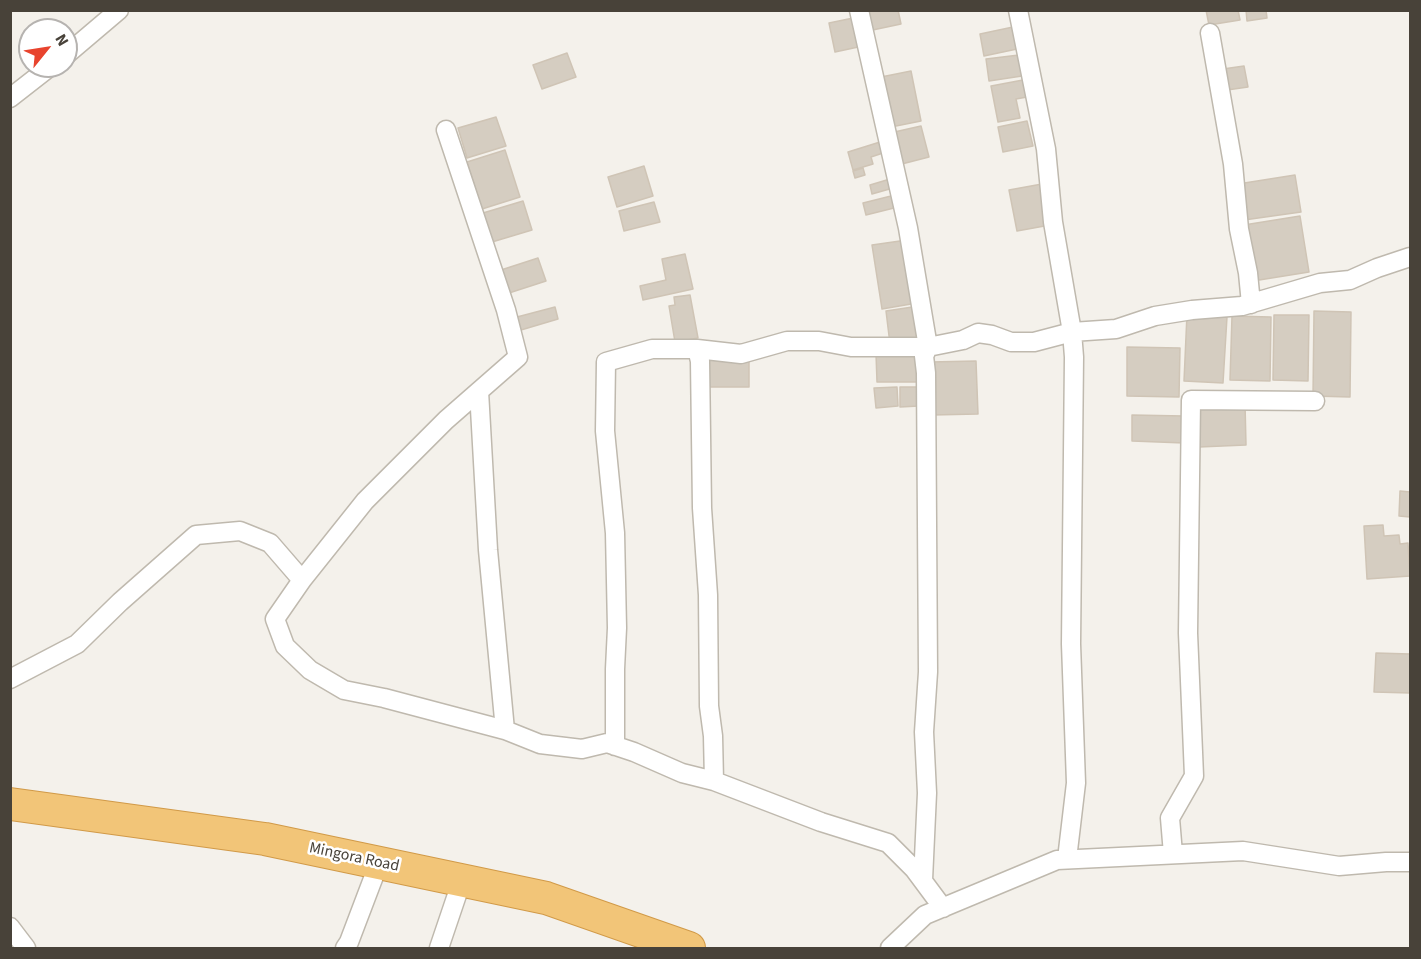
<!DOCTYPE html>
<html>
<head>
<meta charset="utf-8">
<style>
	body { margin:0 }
	#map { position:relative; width:1421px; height:959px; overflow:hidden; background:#f4f1eb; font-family:"Source Sans 3",sans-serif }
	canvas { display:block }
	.frame { position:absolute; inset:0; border:12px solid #484239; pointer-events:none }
	.north { position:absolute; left:18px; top:18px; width:60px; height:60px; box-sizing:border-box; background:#fff; border:2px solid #b6b3b0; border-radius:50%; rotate:60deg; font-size:16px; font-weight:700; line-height:24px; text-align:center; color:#484239 }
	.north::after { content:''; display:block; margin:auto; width:21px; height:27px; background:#e8442e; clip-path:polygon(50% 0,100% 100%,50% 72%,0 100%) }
</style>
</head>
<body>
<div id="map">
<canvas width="1421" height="959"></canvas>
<div class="frame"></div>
<div class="north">N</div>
</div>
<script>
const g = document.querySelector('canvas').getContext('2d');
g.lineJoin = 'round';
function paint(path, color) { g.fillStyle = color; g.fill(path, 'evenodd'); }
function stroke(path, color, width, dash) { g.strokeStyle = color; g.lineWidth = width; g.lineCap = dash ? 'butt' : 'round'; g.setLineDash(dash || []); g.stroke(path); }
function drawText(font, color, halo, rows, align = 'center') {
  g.font = font + ' "Source Sans 3",sans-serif'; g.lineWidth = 5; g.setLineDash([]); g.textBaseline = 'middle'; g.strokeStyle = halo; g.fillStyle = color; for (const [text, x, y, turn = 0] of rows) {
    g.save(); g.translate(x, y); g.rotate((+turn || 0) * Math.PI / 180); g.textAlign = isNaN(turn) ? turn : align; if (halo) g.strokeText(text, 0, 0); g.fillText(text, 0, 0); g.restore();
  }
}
const building = new Path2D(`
	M 898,10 L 901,24 L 868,31 L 865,11 Z
	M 1206,10 L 1238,10 L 1240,20 L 1209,25 Z
	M 1246,10 L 1266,10 L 1267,18 L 1247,21 Z
	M 858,17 L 863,46 L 835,52 L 829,23 Z
	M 1013,27 L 1017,49 L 984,56 L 980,34 Z
	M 567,53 L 576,77 L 542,89 L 533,65 Z
	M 1019,55 L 1022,76 L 989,81 L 986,59 Z
	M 1244,66 L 1248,87 L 1227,90 L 1223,69 Z
	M 911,71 L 921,121 L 891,127 L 881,77 Z
	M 1023,80 L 1027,97 L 1016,99 L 1020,118 L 998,122 L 991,86 Z
	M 496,117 L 506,146 L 467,158 L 458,128 Z
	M 1027,121 L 1033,146 L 1003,152 L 998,127 Z
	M 921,126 L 929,157 L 898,165 L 890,133 Z
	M 880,142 L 883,153 L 871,157 L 873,164 L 853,170 L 848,152 Z
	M 505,150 L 520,197 L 482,209 L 467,162 Z
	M 644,166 L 653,196 L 617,207 L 608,177 Z
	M 863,168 L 865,175 L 855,178 L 853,171 Z
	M 1295,175 L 1301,212 L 1244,220 L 1238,184 Z
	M 890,179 L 893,188 L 872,194 L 870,185 Z
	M 1042,184 L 1050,225 L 1017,231 L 1009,190 Z
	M 895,195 L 898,207 L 866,215 L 863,203 Z
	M 523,201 L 532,230 L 492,242 L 483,213 Z
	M 654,202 L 660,222 L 624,231 L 619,211 Z
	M 1300,216 L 1309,272 L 1253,281 L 1244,225 Z
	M 907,240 L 917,303 L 882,309 L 872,245 Z
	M 685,254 L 693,289 L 643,300 L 640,286 L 666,280 L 662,259 Z
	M 538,258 L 546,281 L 509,293 L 501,270 Z
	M 690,295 L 698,338 L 675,342 L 669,306 L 675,305 L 674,297 Z
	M 919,306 L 924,343 L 890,344 L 886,311 Z
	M 555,307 L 558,319 L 521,330 L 517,317 Z
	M 1314,311 L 1351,312 L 1350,397 L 1313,396 Z
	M 1187,314 L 1227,317 L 1223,383 L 1184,381 Z
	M 1274,315 L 1309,315 L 1308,381 L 1273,380 Z
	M 1232,316 L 1271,317 L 1270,381 L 1230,380 Z
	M 1127,347 L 1180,348 L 1179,397 L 1127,396 Z
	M 876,354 L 916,354 L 917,382 L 877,382 Z
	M 706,355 L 749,356 L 749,387 L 706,387 Z
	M 976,361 L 978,414 L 932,415 L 930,362 Z
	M 897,387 L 898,406 L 876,408 L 874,388 Z
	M 900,387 L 919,387 L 919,406 L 900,407 Z
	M 1245,403 L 1246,445 L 1199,447 L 1198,404 Z
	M 1132,415 L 1184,416 L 1184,443 L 1132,441 Z
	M 1400,491 L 1410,492 L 1410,517 L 1399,516 Z
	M 1383,525 L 1384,536 L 1399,535 L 1400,544 L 1408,543 L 1410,576 L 1367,579 L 1364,526 Z
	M 1376,653 L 1410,654 L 1410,693 L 1374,692 Z`);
paint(building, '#d5cdc1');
stroke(building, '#cfc4b5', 1.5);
const street = new Path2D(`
	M 859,10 L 908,228 L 928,347 L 924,356 L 926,373 L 928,672 L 924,732 L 927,793 L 923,880
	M 1018,10 L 1046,149 L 1053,222 L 1072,332 L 1074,357 L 1071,644 L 1076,783 L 1067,859
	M 1210,33 L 1233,164 L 1239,229 L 1248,273 L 1251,304
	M 66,55 L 119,10
	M 10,98 L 51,66
	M 446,130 L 506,310 L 518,357 L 446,420 L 365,501 L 302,580 L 275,619 L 285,646 L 310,670 L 344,690 L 384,698 L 505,730 L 540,744 L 582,749 L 607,743 L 634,752 L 682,773 L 714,781 L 821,822 L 888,843 L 914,869 L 943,908
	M 697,349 L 741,354 L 787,341 L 819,341 L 851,347 L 928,347 L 963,340 L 978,333 L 992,335 L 1011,342 L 1034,342 L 1072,332 L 1116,329 L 1155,316 L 1192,310 L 1242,306 L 1320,283 L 1350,280 L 1377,268 L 1410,257
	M 479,391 L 488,550 L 505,730
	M 10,679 L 77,644 L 120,602 L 196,535 L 240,531 L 270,543 L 302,580
	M 615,746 L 615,669 L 617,628 L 615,533 L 605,431 L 606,362 L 652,349 L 697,349 L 700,361 L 702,508 L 708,595 L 709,706 L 713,736 L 714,781
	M 1173,854 L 1170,818 L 1194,776 L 1188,633 L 1191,400 L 1315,401
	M 10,927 L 26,948
	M 345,948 L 349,942 L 379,863
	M 439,948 L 462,880
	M 890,948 L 925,915 L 1057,860 L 1243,851 L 1339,866 L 1386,862 L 1410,862`);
const highway = new Path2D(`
	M 10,804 L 265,839 L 546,898 L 689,948`);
stroke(street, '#bfb9ae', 21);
stroke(highway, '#d19a48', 34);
stroke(street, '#fff', 18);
stroke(highway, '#f2c578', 32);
drawText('16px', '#484239', '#fff', [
	["Mingora Road",354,858,12]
]);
</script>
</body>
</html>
